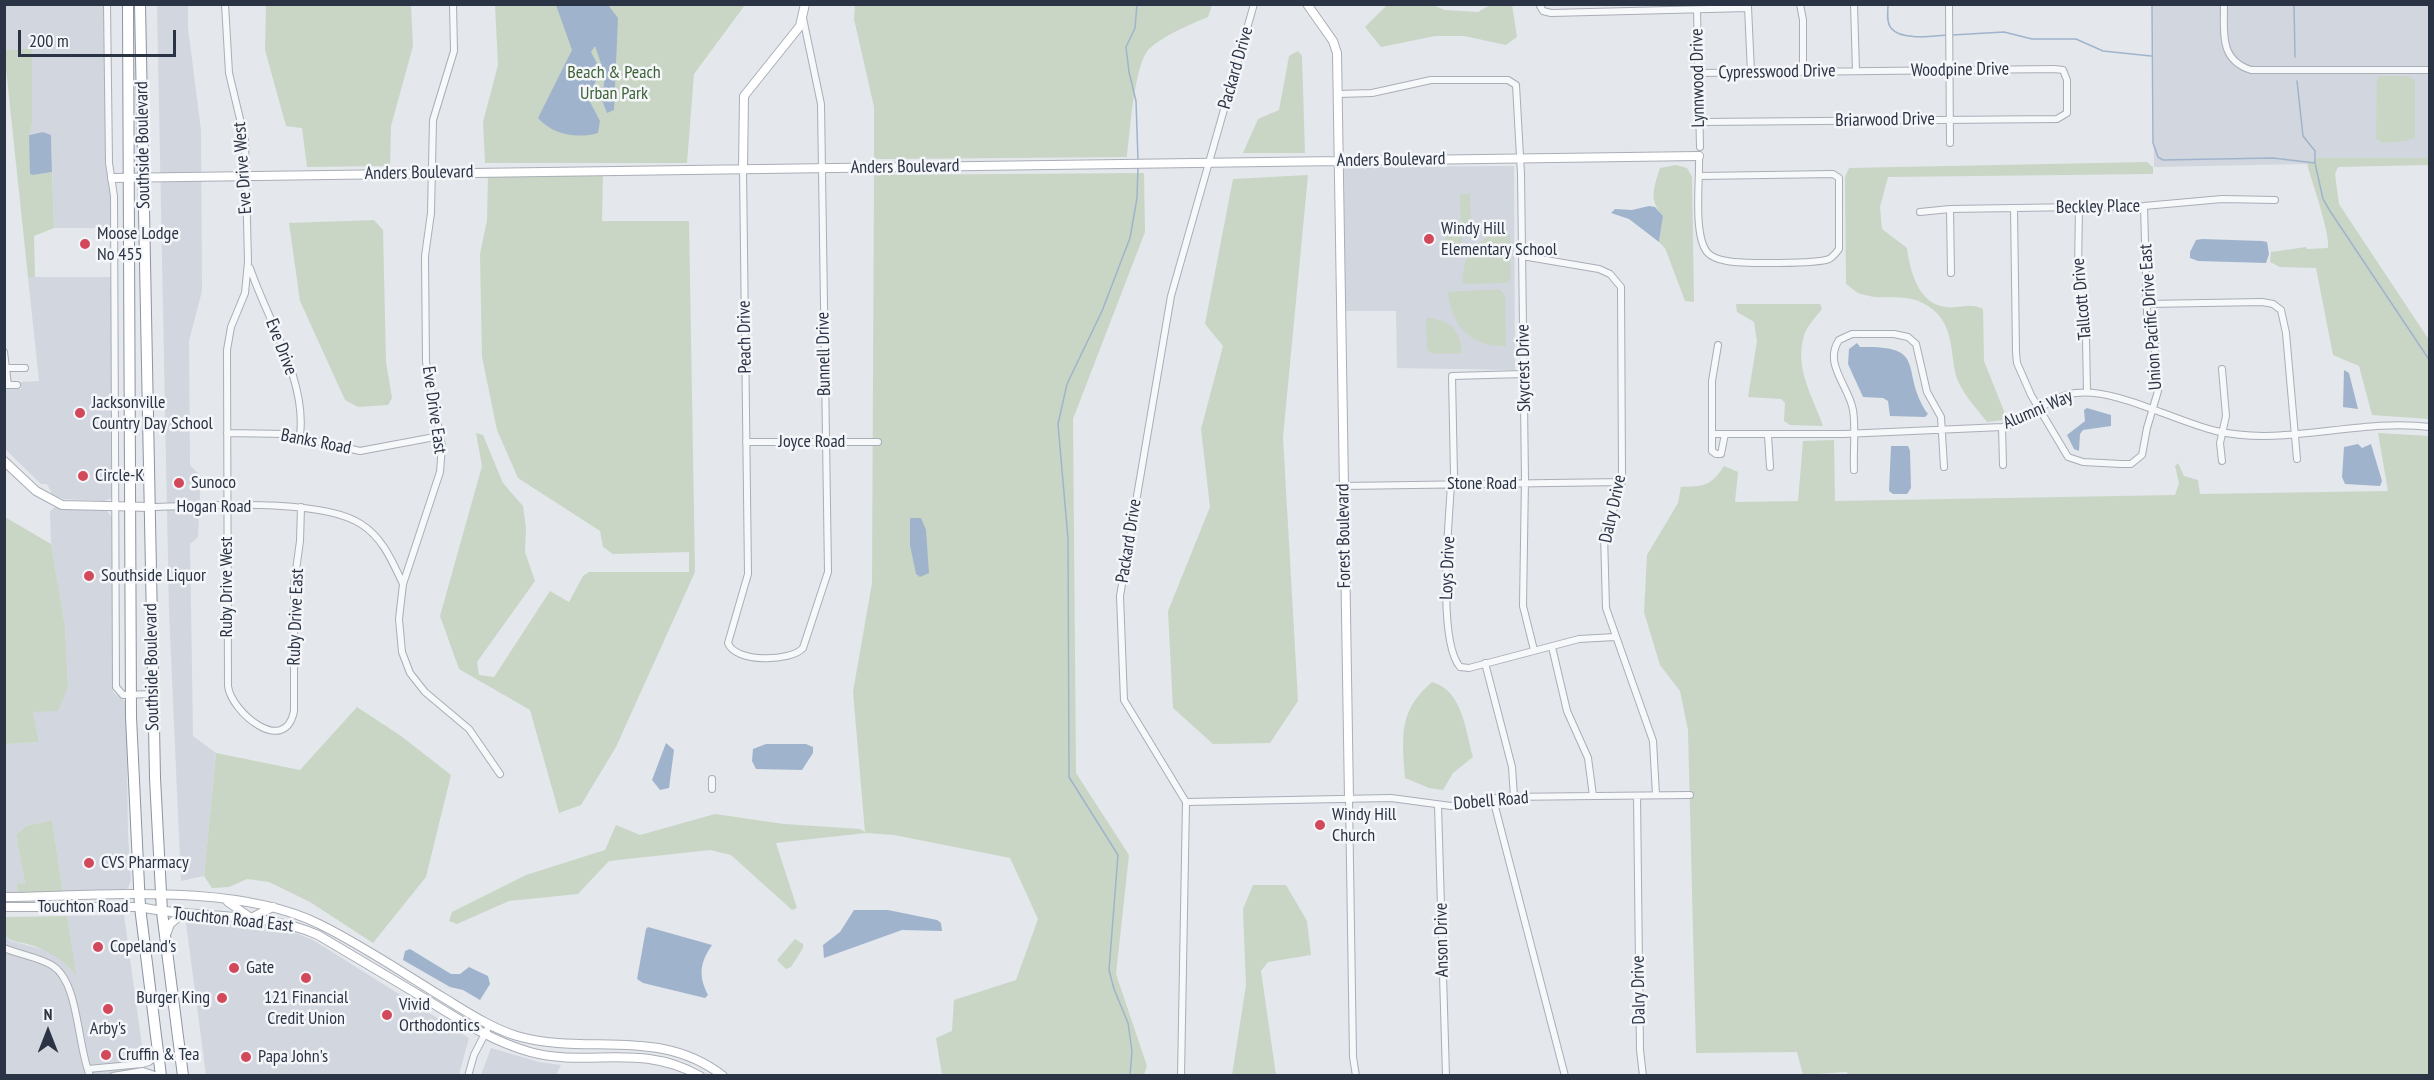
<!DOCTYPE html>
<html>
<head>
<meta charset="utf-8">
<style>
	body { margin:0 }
	#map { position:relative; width:2434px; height:1080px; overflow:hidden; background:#e4e7ec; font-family:"PT Sans Narrow",sans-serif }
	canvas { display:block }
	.frame { position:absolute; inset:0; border:6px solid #2b3445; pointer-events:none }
	.north { position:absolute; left:18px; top:1002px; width:60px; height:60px; -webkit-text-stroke:4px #f4f6f9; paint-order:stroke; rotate:0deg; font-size:16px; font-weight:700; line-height:24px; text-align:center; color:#2b3445 }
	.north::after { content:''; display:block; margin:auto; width:21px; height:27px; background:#2b3445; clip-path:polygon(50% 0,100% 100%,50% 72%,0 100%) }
	.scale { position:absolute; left:18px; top:30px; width:158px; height:27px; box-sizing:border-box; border:3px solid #2b3445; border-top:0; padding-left:8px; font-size:18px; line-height:21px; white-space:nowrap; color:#2b3445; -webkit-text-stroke:4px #f4f6f9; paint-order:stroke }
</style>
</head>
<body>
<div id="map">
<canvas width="2434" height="1080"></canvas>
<div class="frame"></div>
<div class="north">N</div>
<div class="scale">200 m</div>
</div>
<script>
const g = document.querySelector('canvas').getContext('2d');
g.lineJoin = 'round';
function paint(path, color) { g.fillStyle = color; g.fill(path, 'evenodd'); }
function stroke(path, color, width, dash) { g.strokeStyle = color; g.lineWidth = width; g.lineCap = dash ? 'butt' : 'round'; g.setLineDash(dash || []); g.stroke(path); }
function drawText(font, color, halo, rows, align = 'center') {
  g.font = font + ' "PT Sans Narrow",sans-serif'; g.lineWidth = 5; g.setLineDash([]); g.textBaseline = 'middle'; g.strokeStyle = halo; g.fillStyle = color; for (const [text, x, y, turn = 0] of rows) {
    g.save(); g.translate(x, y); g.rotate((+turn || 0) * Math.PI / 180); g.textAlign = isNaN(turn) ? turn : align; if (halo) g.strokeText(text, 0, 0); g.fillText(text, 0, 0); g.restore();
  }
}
paint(new Path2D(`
	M 4,5 L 106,5 L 112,228 L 54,228 L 51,135 L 43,132 L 29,135 L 32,125 L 32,50 L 5,50 Z
	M 157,5 L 188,5 L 188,28 L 201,130 L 202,291 L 189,341 L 190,465 L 201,476 L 198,537 L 190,544 L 193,736 L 216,753 L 204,876 L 181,881 L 169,611 Z
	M 2153,5 L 2429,5 L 2429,158 L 2318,158 L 2307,164 L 2154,167 Z
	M 1514,166 L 1515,370 L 1397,368 L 1396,311 L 1345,311 L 1344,167 Z
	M 28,277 L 112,277 L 112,498 L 104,501 L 63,499 L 52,494 L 47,484 L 41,484 L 5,449 L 4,389 L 21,389 L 21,382 L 39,381 Z
	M 55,507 L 107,511 L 112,517 L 113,692 L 126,702 L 128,835 L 131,880 L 128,888 L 121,892 L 63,893 L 52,820 L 26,826 L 16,835 L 25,884 L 16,883 L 18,892 L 5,892 L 5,744 L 39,742 L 33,712 L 68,687 L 65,625 L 51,544 L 50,511 Z
	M 124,915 L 146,1075 L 5,1075 L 4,936 L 11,941 L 48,951 L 64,960 L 75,974 L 67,916 Z
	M 186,923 L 266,925 L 286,929 L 313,940 L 469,1038 L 459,1075 L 206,1075 Z
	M 491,1048 L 539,1062 L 561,1065 L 556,1075 L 481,1075 Z`), '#d2d6de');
paint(new Path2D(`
	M 855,4 L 1212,4 L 1212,5 L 1208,17 C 1189,25 1166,34 1150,48 C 1134,62 1130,134 1127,157 L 889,159 L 874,159 L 874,107 L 854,19 Z
	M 266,5 L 411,5 L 413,46 L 391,126 L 390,166 L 307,167 L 302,128 L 286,126 L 265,50 Z
	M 495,5 L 745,5 L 694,74 L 687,163 L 485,163 L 483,122 L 498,65 Z
	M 1387,5 L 1432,5 L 1445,10 L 1478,12 L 1490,5 L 1512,5 L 1517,37 L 1506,45 L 1464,36 L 1435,36 L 1381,47 L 1365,27 Z
	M 32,49 L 32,125 L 29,135 L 33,175 L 52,172 L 54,228 L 34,236 L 35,277 L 28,277 L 4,50 Z
	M 1298,51 L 1302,56 L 1305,153 L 1243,153 L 1258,119 L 1279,110 L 1289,56 Z
	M 2379,76 L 2408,76 L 2415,81 L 2415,138 L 2406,141 L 2382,143 L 2376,138 L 2377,80 Z
	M 2318,158 L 2429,158 L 2429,165 L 2338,167 L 2335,174 L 2339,204 L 2429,340 L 2429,419 L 2372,415 L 2359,366 L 2333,355 L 2316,268 L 2280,267 L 2270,262 L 2271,252 L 2306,247 L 2307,249 L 2328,248 C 2330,233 2312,182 2307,164 Z
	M 2147,162 L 2153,167 L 2153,174 L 1888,177 L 1880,207 L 1882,229 L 1907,248 C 1910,271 1918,304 1946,307 C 1960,309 1970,302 1983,309 L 1984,361 L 2004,411 L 2004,420 L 1987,422 C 1977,409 1961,392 1956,376 C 1950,350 1954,323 1928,306 C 1904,291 1886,302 1861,294 C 1856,293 1851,287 1846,284 L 1845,177 L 1849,168 Z
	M 1676,165 L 1687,168 L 1692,177 L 1694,302 L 1685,301 L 1665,248 L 1659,242 L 1663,216 C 1648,200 1654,187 1660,168 Z
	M 1144,173 L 1145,232 L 1073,419 L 1076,773 L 1129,855 L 1116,974 L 1147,1066 L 1144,1075 L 942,1075 L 936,1038 L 952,1031 L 954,1000 L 1016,980 L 1038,919 L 1010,858 L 894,835 L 866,833 L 776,843 L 797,908 L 792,910 L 731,855 L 710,850 L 609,861 L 578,894 L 509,901 L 457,924 L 449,921 L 452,912 L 526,875 L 605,850 L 616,825 L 640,835 L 715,814 L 784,824 L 860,829 L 865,832 L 853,692 L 872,583 L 874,175 Z
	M 603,174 L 602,221 L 689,221 L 695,572 L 616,747 L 581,805 L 559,813 L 530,710 L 459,669 L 440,616 L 482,466 L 476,433 L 483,435 L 503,483 L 523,506 L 526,528 L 525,552 L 535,581 L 477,662 L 479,675 L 494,677 L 550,591 L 569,602 L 583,576 L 589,572 L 689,572 L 689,552 L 613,554 L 603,547 L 600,531 L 518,478 L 497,430 L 482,357 L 480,254 L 487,220 L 488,176 Z
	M 1308,175 L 1283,437 L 1298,701 L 1270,743 L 1213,744 L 1173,708 L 1168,611 L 1210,507 L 1201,429 L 1223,346 L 1205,324 L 1233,179 Z
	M 1460,194 L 1470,194 L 1471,229 L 1463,232 L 1461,247 L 1445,247 L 1446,232 L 1461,232 Z
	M 374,220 L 383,230 L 386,362 L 392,398 L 388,405 L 358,407 L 345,400 L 300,301 L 289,223 Z
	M 1499,233 L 1510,234 L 1511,279 L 1506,283 L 1463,284 C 1462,257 1473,241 1499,233 Z
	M 1499,289 L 1505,295 L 1506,346 C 1471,348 1451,325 1448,292 Z
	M 1736,304 L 1820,304 L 1822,309 C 1816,317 1806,327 1804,336 C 1794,368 1813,397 1823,426 L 1790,425 L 1784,421 L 1785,403 L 1781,399 L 1748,397 L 1757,341 L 1754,322 L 1737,312 Z
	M 1426,318 C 1450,319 1460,330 1462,353 L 1432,354 L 1427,349 Z
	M 2378,433 L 2429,436 L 2429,1075 L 1848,1076 L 1847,1072 L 1803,1075 L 1797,1052 L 1696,1053 L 1688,730 L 1680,691 L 1660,665 L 1644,612 L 1647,555 L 1678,503 L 1681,487 C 1704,486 1710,487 1724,466 L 1738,472 L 1735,502 L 1798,501 L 1803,441 L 1834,440 L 1835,501 L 2175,495 L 2179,483 L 2175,466 L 2178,463 L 2184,476 L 2198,480 L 2200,494 L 2388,491 Z
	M 5,517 L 51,544 L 65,625 L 68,687 L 58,711 L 33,712 L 39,742 L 5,744 Z
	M 1432,682 C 1463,691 1465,729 1473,757 L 1453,773 L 1443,790 L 1429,788 L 1405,778 C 1402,737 1398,711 1432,682 Z
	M 357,707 L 401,736 L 451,775 L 426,877 L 373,943 L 310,902 L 269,882 L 247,879 L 229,887 L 212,888 L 204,876 L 216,753 L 300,770 Z
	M 52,820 L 63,893 L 18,892 L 16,883 L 25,884 L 16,835 L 26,826 Z
	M 1253,885 L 1286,885 L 1307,921 L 1311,955 L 1268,962 L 1261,971 L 1276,1075 L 1232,1075 L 1246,985 L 1243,909 Z
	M 67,916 L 76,975 C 62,958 48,950 27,944 C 19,942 12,942 5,936 L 5,917 Z
	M 795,939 L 803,944 L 803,948 L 791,967 L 786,969 L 777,960 Z`), '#c9d6c5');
paint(new Path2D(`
	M 556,5 L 608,5 L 618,18 L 614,110 L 607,113 L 602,100 L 605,75 L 595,46 L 591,52 L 600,69 L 589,100 L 600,121 L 598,133 C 577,139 553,135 538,118 L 572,50 Z
	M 43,132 L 51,135 L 52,172 L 33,175 L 30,174 L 29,135 Z
	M 1649,206 L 1655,207 L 1663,216 L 1659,242 L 1629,219 L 1611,213 L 1615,209 L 1632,210 Z
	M 2202,239 L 2262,241 L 2267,242 L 2269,254 L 2266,263 L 2198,261 L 2190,258 L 2190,252 L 2196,240 Z
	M 1857,343 L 1860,347 C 1931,345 1898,371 1928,414 L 1925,417 L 1890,416 L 1888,401 L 1883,398 L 1863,397 L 1848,364 L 1849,349 Z
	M 2344,370 L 2349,373 L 2358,409 L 2343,407 Z
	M 2087,408 L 2111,415 L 2111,426 L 2083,430 L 2080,434 L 2079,451 L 2074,449 L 2067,435 L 2085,421 L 2084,410 Z
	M 2358,444 L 2362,448 L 2371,444 L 2382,481 L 2380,486 L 2345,484 L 2342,477 L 2344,447 Z
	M 1891,446 L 1908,446 L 1910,451 L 1911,488 L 1907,494 L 1893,494 L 1889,491 Z
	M 910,518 L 921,518 L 926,530 L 929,573 L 920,577 L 916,574 L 910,545 Z
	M 666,743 L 674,750 L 669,788 L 660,790 L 652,780 Z
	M 766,744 L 806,744 L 813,747 L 813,753 L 802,770 L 756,769 L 752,761 L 753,749 Z
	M 854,910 L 888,910 L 937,920 L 941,923 L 942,931 L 902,930 L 824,958 L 823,945 L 840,932 Z
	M 648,927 L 712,945 C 700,963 698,975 708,995 L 705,998 L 643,983 L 637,979 L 646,929 Z
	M 410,949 L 451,974 L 460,974 L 469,967 L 488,976 L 490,984 L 480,1000 L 463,990 L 450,987 L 403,960 L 405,951 Z`), '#9fb4cc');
stroke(new Path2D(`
	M 1137,4 L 1135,28 L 1126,47 L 1129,72 L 1136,101 L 1138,160
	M 1888,4 C 1888,12 1886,22 1891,28 C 1901,41 1933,36 1947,35
	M 2152,4 L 2153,143 L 2158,157 L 2163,160 L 2273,158 L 2315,163 L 2323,199 L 2330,211 L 2430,361
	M 2294,4 L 2295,57
	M 1952,35 L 2004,32 L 2032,39 L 2076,39 L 2103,51 L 2151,56
	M 2297,81 L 2303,136 L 2315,151 L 2315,163
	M 1130,1076 L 1132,1051 L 1128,1023 L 1114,989 L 1109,970 L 1118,855 L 1069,777 L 1068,539 L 1058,424 L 1067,384 L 1102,311 L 1130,238 L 1137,198 L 1138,167`), '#9fb4cc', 1.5);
const street = new Path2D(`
	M 107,4 L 109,163 L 114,196 L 116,687 L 123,695 L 152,694
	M 225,4 L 229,73 L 245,140 L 248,262 L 245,293 L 231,327 L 227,350 L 228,686 C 231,712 285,757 294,711 L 294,585 L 300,541 L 301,507
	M 453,4 L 454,51 L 433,120 L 431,213 L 425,256 L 426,362 L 442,446 L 440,472 L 403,584 L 399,619 L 402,652 L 410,673 L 425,692 L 469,729 L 500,774
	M 1539,4 L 1543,11 L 1551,13 L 1748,8
	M 1800,4 L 1803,20 L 1803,71
	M 1854,4 L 1856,71
	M 1949,4 L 1950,143
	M 2224,4 C 2224,32 2219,60 2251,70 L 2430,70
	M 1748,7 L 1751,72
	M 1697,10 L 1700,147
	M 1698,73 L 2054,69 L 2063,70 L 2067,80 L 2067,113 L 2057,119 L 1700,122
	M 1338,94 L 1372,93 L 1431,80 L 1508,80 L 1516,85 L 1521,174 L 1525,479 L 1523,606 L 1534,650
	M 1699,156 C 1700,180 1693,234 1707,252 C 1711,257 1721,260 1727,261 C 1743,264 1817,264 1829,259 C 1833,257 1836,253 1839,249 L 1839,178 L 1833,174 L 1699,176
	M 743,169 L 748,574 L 728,643 C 735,663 791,662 803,648 L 828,572 L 821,104 L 803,18
	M 2079,207 L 2078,271 L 2086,338 L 2087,392
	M 2014,208 L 2016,352 L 2017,363 L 2031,395 L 2068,457 L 2083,462 L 2121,464 L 2131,464 L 2142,455 L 2147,428 L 2158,391 L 2154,336 L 2147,313 L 2144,206
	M 1950,209 L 1951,273
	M 1920,212 L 1950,209 L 2144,206 L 2222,199 L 2275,200
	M 1522,256 L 1599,269 L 1610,274 L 1621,287 L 1622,475 L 1618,498 L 1604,534 L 1606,608 L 1653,741 L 1656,795
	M 250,268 C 267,319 307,381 300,435
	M 2147,304 L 2262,302 L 2273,304 L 2281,310 L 2286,333 L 2297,459
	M 1718,345 L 1712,381 L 1712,451 L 1716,454 L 1721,454 L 1725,434
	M 4,352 L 8,385
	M 4,368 L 25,368
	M 2222,369 L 2226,416 L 2220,443 L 2222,461
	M 1523,374 L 1452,376 L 1454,475 L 1451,484 C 1449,522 1437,640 1460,667 L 1469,668 L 1579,639 L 1615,637
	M 5,385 L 17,385
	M 2002,427 L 2003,465
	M 227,433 L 286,434 L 360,451 L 440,436
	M 1712,434 L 1844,434 L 2002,427 C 2030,422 2047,396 2076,393 C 2116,388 2174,421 2216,431 C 2286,447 2359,418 2430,427
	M 1768,435 L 1770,467
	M 746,442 L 878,442
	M 1854,470 C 1853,451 1856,429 1853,410 C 1849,386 1823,364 1839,340 L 1852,334 L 1894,334 L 1908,337 L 1916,344 L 1927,392 L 1941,417 L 1944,467
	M 1343,486 L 1622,482
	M 151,507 C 202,506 320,497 361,524 C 383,538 392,561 403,584
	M 1552,647 L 1567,711 L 1588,758 L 1593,796
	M 1485,663 L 1512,767 L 1514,797
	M 712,779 L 712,789
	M 1637,796 L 1640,1050 L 1643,1076
	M 1349,799 L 1353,1057 L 1356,1076
	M 1493,799 L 1565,1076
	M 1186,802 L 1391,798 L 1451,806 L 1502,797 L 1690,795
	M 1438,805 L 1446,1076
	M 4,948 C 20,955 39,957 53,966 C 79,983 77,1045 90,1076
	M 88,1069 L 142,1064 L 149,1062 L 157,1053
	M 113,1076 L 143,1071 L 158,1076
	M 468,1076 L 474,1055 L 490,1024
	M 1181,1076 L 1186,802 L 1124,700 L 1120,596 L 1171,296 L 1254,4`);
const secondary = new Path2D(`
	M 1307,4 L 1333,41 L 1337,53 L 1349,799
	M 743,169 L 744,96 L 800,26 L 805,4
	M 112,178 L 1699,156
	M 4,461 L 36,491 L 62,505 L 151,507
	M 4,897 C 99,896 234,882 319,924 C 362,945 403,973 444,998 C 467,1012 491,1028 517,1036 C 587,1056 659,1026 723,1076
	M 228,902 L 251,918 L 273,907
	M 4,907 L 140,907 C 199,920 262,910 318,935 C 353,956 389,977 424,998 C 458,1019 491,1041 530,1052 C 590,1068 640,1042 700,1076
	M 166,935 L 170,924 L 183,913`);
const highway = new Path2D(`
	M 128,4 L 131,717 L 140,907 L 161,1076
	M 140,4 L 155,778 L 162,912 L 183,1076`);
stroke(street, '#a9aeb7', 8);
stroke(secondary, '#a9aeb7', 10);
stroke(highway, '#8b94a3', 12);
stroke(street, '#f7f8fa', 6);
stroke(secondary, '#fff', 8);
stroke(highway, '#fff', 10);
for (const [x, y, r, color] of [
	[1429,239,6,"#d1495b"],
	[85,244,6,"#d1495b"],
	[80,413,6,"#d1495b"],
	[83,476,6,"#d1495b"],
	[179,483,6,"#d1495b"],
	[89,576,6,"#d1495b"],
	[1320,825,6,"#d1495b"],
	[89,863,6,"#d1495b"],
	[98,947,6,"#d1495b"],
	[234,968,6,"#d1495b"],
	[306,978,6,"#d1495b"],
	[222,998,6,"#d1495b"],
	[108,1009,6,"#d1495b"],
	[387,1015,6,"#d1495b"],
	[106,1055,6,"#d1495b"],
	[246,1057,6,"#d1495b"]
]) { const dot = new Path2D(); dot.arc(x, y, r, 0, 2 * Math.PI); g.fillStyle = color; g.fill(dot); stroke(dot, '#f4f6f9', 2); }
drawText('18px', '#2b3445', '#f4f6f9', [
	["Packard Drive",1236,68,-74],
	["Woodpine Drive",1960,70,-1],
	["Cypresswood Drive",1777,72,-1],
	["Lynnwood Drive",1698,78,-91],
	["Briarwood Drive",1885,120,-1],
	["Southside Boulevard",143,145,-91],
	["Anders Boulevard",1391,160,-1],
	["Anders Boulevard",905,167,-1],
	["Eve Drive West",243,168,-94],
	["Anders Boulevard",419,173,-1],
	["Beckley Place",2098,207,-1],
	["Tallcott Drive",2082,299,-95],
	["Union Pacific Drive East",2151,317,-94],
	["Peach Drive",745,337,-91],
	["Eve Drive",281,347,69],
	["Bunnell Drive",824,354,-91],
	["Skycrest Drive",1524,368,-91],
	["Eve Drive East",434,410,82],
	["Alumni Way",2038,410,-23],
	["Banks Road",316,442,11],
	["Joyce Road",812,442],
	["Stone Road",1482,484],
	["Hogan Road",214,507],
	["Dalry Drive",1613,509,-78],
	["Forest Boulevard",1344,536,-91],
	["Packard Drive",1129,541,-81],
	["Loys Drive",1448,568,-88],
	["Ruby Drive West",227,587,-90],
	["Ruby Drive East",296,617,-88],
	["Southside Boulevard",152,667,-91],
	["Dobell Road",1491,801,-5],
	["Touchton Road",83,907],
	["Touchton Road East",233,920,6],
	["Anson Drive",1442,940,-91],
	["Dalry Drive",1639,990,-91]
]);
drawText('18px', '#3f6138', '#f4f6f9', [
	["Beach & Peach",614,73],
	["Urban Park",614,94]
]);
drawText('18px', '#2b3445', '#f4f6f9', [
	["Windy Hill",1441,229],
	["Elementary School",1441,250],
	["Moose Lodge",97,234],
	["No 455",97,255],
	["Jacksonville",92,403],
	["Country Day School",92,424],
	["Circle-K",95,476],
	["Sunoco",191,483],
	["Southside Liquor",101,576],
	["Windy Hill",1332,815],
	["Church",1332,836],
	["CVS Pharmacy",101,863],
	["Copeland's",110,947],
	["Gate",246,968],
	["Burger King",210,998,"right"],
	["121 Financial",306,998,"center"],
	["Credit Union",306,1019,"center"],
	["Vivid",399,1005],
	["Orthodontics",399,1026],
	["Arby's",108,1029,"center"],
	["Cruffin & Tea",118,1055],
	["Papa John's",258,1057]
], 'left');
</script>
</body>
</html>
